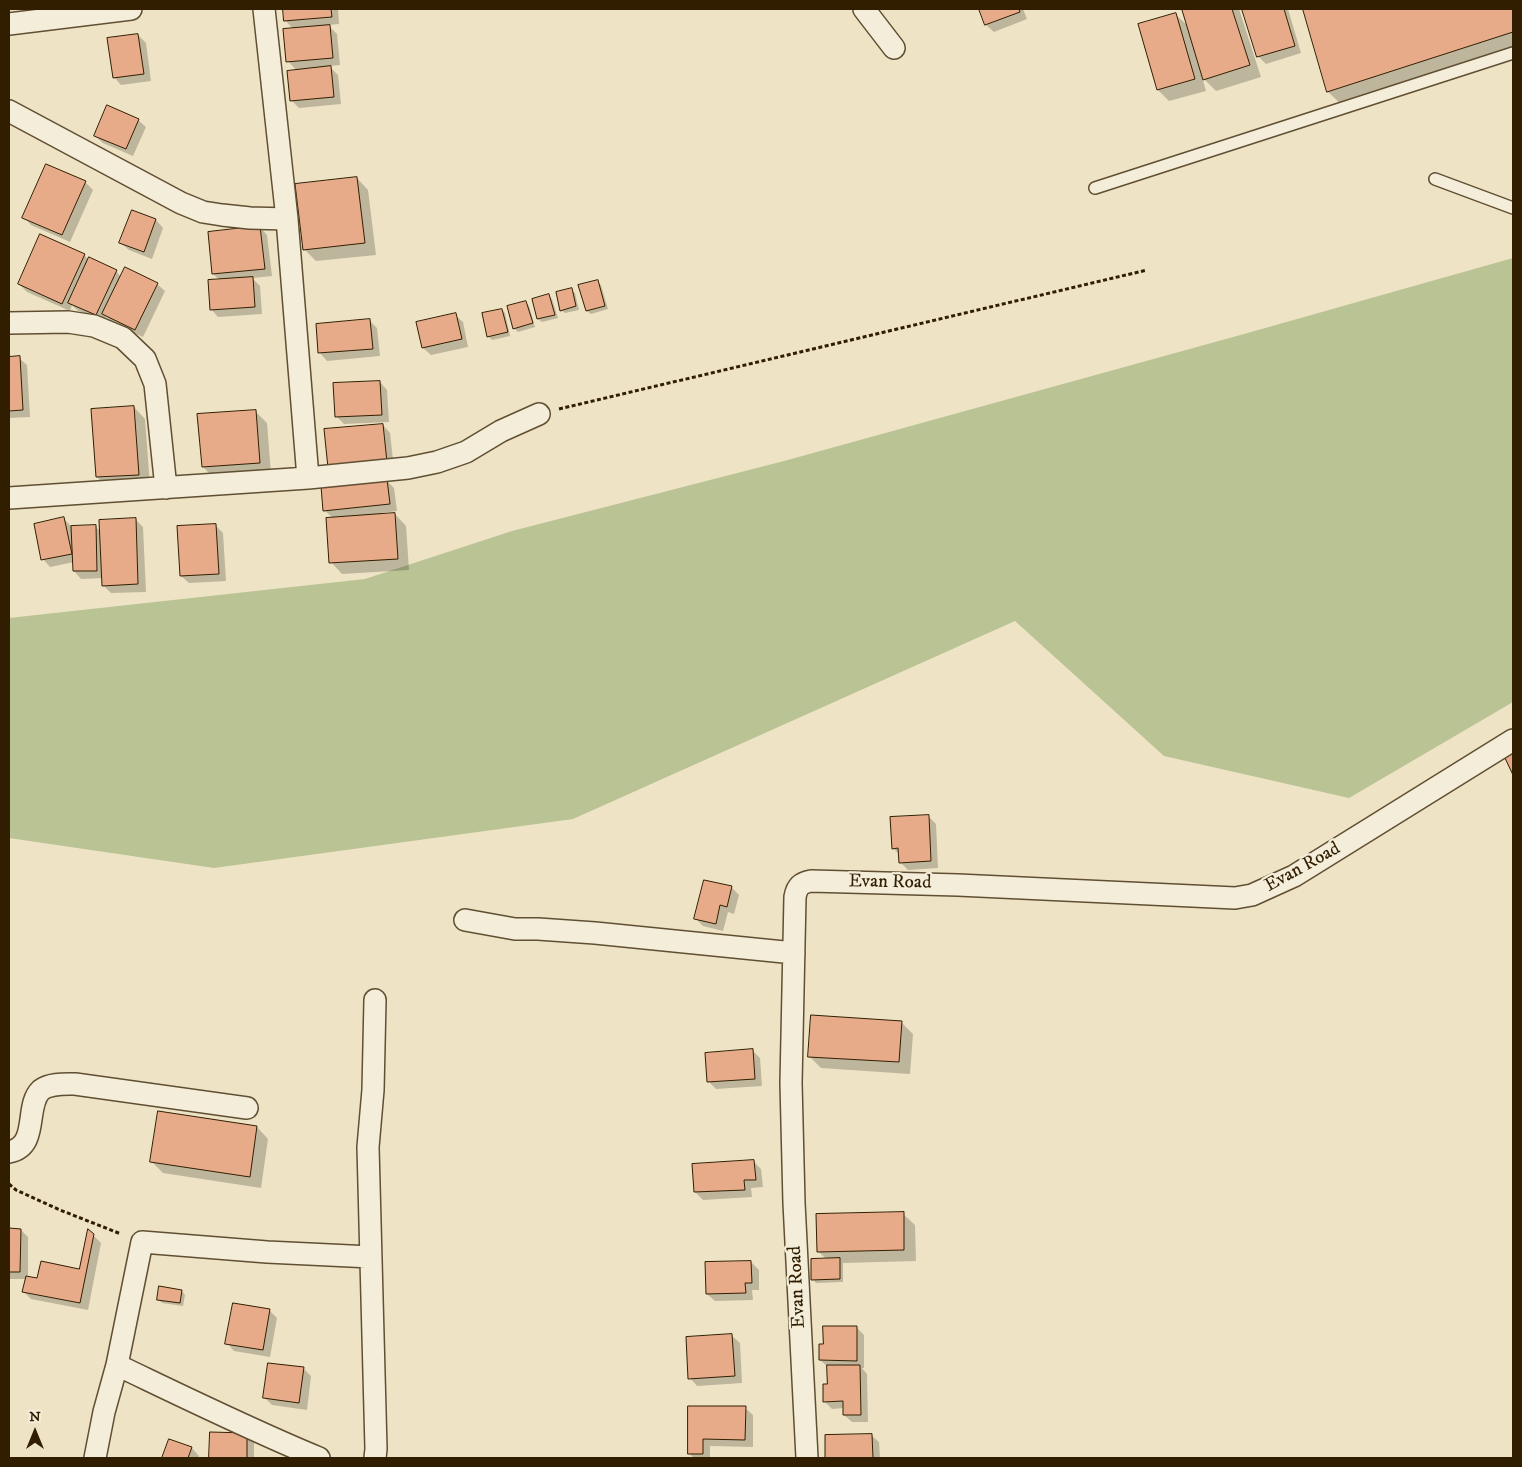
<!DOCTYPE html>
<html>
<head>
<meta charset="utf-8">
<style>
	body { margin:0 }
	#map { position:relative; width:1522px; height:1467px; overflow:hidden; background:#eee3c5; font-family:"IM FELL DW Pica",serif }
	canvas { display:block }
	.frame { position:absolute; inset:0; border:10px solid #311e01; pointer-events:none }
	.north { position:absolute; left:10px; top:1407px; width:50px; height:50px; -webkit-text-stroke:4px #f4edd9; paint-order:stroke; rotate:0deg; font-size:14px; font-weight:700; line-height:20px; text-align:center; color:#311e01 }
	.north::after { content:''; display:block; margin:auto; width:18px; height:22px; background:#311e01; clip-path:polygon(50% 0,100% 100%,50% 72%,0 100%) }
</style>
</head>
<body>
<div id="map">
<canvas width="1522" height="1467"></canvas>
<div class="frame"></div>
<div class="north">N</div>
</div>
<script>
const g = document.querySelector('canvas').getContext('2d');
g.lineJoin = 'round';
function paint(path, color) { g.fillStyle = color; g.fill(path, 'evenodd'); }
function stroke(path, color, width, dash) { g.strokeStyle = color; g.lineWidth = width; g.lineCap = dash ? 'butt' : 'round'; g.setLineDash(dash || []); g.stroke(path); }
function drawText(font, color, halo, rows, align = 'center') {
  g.font = font + ' "IM FELL DW Pica",serif'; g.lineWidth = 4.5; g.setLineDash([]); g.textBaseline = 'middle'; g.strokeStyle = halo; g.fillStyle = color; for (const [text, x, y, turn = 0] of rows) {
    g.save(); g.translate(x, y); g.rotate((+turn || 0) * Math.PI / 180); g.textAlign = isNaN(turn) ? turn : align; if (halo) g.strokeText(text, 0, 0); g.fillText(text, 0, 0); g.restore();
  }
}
paint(new Path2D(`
	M 1513,258 L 1513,702 L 1349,798 L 1164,756 L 1015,621 L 573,819 L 214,868 L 9,838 L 9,618 L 365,579 L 512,531 L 784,461 L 1244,334 Z`), '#b9c394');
paint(new Path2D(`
	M 284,9 L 338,9 L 339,24 L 328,25 L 337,34 L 340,65 L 329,66 L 338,75 L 341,104 L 299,108 L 291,100 L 297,71 L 288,61 L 294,30 L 285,20 Z
	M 980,9 L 1023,9 L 1027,19 L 994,32 L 986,25 Z
	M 1189,9 L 1239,9 L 1261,77 L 1216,91 L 1202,77 L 1206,91 L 1169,101 L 1158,90 L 1176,15 L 1189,27 L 1184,10 Z
	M 1244,9 L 1288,9 L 1301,53 L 1266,64 L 1258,56 Z
	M 1304,9 L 1513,9 L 1513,53 L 1344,107 L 1328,92 Z
	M 138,35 L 146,43 L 151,81 L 121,85 L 114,77 Z
	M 138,120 L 146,127 L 133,156 L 103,143 L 95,136 Z
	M 357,178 L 368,190 L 376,255 L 316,261 L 304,249 Z
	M 85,182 L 93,190 L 70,242 L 31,225 L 24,217 Z
	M 132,212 L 156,220 L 163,228 L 152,259 L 129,250 L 121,243 Z
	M 260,227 L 267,235 L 272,276 L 252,278 L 260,286 L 262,314 L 218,317 L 211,309 L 220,280 L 213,274 Z
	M 84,255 L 89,260 L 116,271 L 121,277 L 157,284 L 165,291 L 143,337 L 111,322 L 106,317 L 104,322 L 77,310 L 72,305 L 70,311 L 27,292 L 19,284 Z
	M 597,281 L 601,285 L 608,309 L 591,314 L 587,311 Z
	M 571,290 L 575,293 L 579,310 L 565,313 L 561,310 Z
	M 549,296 L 552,299 L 558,318 L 542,322 L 538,319 L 533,300 Z
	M 526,302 L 529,306 L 535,327 L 518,332 L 514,328 Z
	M 502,310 L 505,313 L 510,336 L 492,340 L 488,336 Z
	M 455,315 L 463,322 L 468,347 L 431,355 L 423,348 Z
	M 370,321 L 377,328 L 380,356 L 327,361 L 320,353 L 317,325 Z
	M 9,358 L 19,358 L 27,365 L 30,417 L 9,418 Z
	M 380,382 L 387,390 L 389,422 L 344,424 L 337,417 Z
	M 134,407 L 145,419 L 150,486 L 109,489 L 97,477 Z
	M 255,411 L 267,423 L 271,474 L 214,478 L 203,467 Z
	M 383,425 L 390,433 L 394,469 L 325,430 Z
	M 387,481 L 394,488 L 397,511 L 381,513 L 381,515 L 395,514 L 406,526 L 409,570 L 342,574 L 331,562 L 333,518 L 324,510 Z
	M 64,519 L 71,526 L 96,527 L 101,532 L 136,520 L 143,527 L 146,592 L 111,593 L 103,585 L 103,578 L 81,579 L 74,571 L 74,562 L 50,567 L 43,559 Z
	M 216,526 L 223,533 L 226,581 L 189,583 L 181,576 Z
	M 928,816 L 936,824 L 938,868 L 908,870 L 900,862 L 900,855 L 893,848 Z
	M 731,887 L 739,895 L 734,914 L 728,912 L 723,931 L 703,926 L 695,918 Z
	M 901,1022 L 913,1034 L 910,1074 L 821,1068 L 809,1056 Z
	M 753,1051 L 760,1058 L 762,1086 L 716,1089 L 709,1082 Z
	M 257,1127 L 268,1139 L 261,1188 L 163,1173 L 151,1161 Z
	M 754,1162 L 761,1169 L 763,1187 L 751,1188 L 752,1197 L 703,1200 L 695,1192 Z
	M 903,1214 L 915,1225 L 916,1261 L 843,1263 L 843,1282 L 816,1283 L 813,1279 L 826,1259 L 818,1251 Z
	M 9,1230 L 21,1230 L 28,1237 L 28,1278 L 38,1279 L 80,1271 L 93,1235 L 101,1243 L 88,1310 L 31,1299 L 24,1292 L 26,1279 L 9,1279 Z
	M 751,1262 L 759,1270 L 759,1290 L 752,1290 L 753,1300 L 715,1301 L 707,1294 Z
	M 182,1291 L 185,1295 L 183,1306 L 162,1303 L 158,1299 Z
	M 269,1310 L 277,1318 L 270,1357 L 234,1351 L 227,1343 Z
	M 856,1327 L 864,1335 L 864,1368 L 862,1368 L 867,1374 L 868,1422 L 852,1422 L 844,1415 L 844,1408 L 832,1409 L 824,1401 L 829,1385 L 828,1367 L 820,1360 Z
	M 732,1336 L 740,1343 L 742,1383 L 697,1386 L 690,1378 Z
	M 304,1369 L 311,1376 L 307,1410 L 272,1405 L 265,1398 Z
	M 690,1407 L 745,1408 L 753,1415 L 753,1447 L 710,1446 L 710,1458 L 694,1458 L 689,1453 Z
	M 211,1434 L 247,1434 L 254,1442 L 254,1458 L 211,1458 Z
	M 871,1435 L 879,1442 L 880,1458 L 827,1458 L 826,1436 Z
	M 170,1440 L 192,1448 L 199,1456 L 198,1458 L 163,1458 Z`), '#0003');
const building = new Path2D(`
	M 283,9 L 331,9 L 332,17 L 284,21 Z
	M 979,9 L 1019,9 L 1020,12 L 985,25 Z
	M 1185,9 L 1232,9 L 1250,65 L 1203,80 L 1182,10 Z
	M 1242,9 L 1284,9 L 1295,46 L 1257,57 Z
	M 1303,9 L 1513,9 L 1513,32 L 1327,92 Z
	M 1176,13 L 1195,79 L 1157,90 L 1138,24 Z
	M 330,25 L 333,58 L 286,62 L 283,29 Z
	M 138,34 L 144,74 L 113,78 L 107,38 Z
	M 331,66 L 334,97 L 290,101 L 287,71 Z
	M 107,105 L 139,119 L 126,149 L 94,136 Z
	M 46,164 L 86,181 L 62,235 L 22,218 Z
	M 357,177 L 365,243 L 303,250 L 295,184 Z
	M 132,210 L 156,219 L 144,252 L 119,243 Z
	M 260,226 L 265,269 L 212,274 L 208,232 Z
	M 40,234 L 85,254 L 62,304 L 18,284 Z
	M 89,257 L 117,270 L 96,315 L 68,303 Z
	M 125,267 L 158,283 L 135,330 L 102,314 Z
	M 253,277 L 255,307 L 210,310 L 208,280 Z
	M 598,280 L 605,306 L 586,311 L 578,285 Z
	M 572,288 L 576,306 L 560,311 L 556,292 Z
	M 549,294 L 555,315 L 537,319 L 532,299 Z
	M 526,301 L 533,323 L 513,329 L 507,306 Z
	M 502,309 L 508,332 L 487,337 L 482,313 Z
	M 456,313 L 462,339 L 422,348 L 416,322 Z
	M 370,319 L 373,349 L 318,353 L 316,324 Z
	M 20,356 L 23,410 L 9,411 L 9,357 Z
	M 380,381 L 382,415 L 335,417 L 333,383 Z
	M 134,406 L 139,475 L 96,477 L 91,409 Z
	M 256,410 L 260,463 L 202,467 L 197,414 Z
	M 383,424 L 387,462 L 328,468 L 324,429 Z
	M 387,479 L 390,504 L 323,511 L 321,486 Z
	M 395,513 L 398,559 L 329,563 L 326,518 Z
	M 64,517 L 72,554 L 41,560 L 34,524 Z
	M 136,518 L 138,584 L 102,586 L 99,520 Z
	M 216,524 L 219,574 L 180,576 L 177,526 Z
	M 96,525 L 97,571 L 73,571 L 71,526 Z
	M 1513,752 L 1513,775 L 1504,756 Z
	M 929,815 L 931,861 L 899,863 L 898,848 L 892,849 L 890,817 Z
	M 704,880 L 732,886 L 727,907 L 720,905 L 716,924 L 694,919 Z
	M 811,1015 L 902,1021 L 899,1062 L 808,1057 Z
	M 753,1049 L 755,1079 L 707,1082 L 705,1053 Z
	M 158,1111 L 257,1126 L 250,1177 L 150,1162 Z
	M 754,1160 L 756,1180 L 744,1180 L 745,1190 L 694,1192 L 692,1164 Z
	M 904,1212 L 904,1250 L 817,1252 L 816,1214 Z
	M 9,1228 L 21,1229 L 20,1272 L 9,1272 Z
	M 88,1229 L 94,1234 L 80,1303 L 22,1292 L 26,1276 L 37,1278 L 41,1261 L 79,1269 Z
	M 840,1258 L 840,1279 L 811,1280 L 811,1259 Z
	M 751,1261 L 752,1283 L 745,1283 L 746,1293 L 706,1294 L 705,1262 Z
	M 159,1286 L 182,1290 L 180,1303 L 157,1300 Z
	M 233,1303 L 270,1309 L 263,1350 L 225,1344 Z
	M 823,1326 L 857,1326 L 857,1361 L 819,1360 L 819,1344 L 823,1344 Z
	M 732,1334 L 735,1376 L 688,1379 L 686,1337 Z
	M 268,1363 L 304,1367 L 299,1403 L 263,1398 Z
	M 827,1365 L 860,1365 L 861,1415 L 843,1415 L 843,1401 L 823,1402 L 823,1384 L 827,1384 Z
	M 688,1406 L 746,1406 L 745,1440 L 703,1439 L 703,1454 L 688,1454 Z
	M 210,1432 L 247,1433 L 247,1458 L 209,1458 Z
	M 872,1434 L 873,1458 L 825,1458 L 825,1435 Z
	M 169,1439 L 192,1447 L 188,1458 L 162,1458 Z`);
paint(building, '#e7ab8a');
stroke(building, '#311e01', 1);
const service = new Path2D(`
	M 1435,179 L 1513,208
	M 1095,188 L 1513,53`);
const minor = new Path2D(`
	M 264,9 L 287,219 L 308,478
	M 864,9 L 894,48
	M 9,24 L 131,9
	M 9,111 L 181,203 L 203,212 L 222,215 L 250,218 L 287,219
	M 9,323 L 68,322 L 94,326 L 123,338 L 145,359 L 155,384 L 166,488
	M 9,498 L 308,478 L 408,468 L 437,462 L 466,452 L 501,431 L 539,414
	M 465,920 L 515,929 L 538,929 L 595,933 L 794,953
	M 9,1152 C 40,1146 24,1106 41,1090 C 50,1083 65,1084 75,1084 L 247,1108
	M 117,1365 C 184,1397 251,1430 319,1458
	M 95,1458 L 104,1412 L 117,1365 L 142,1242 L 267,1252 L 371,1257
	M 375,1458 L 376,1449 L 368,1147 L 373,1090 L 375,1000
	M 807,1458 L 794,1203 L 791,1083 L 795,897 C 797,886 801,883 811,881 L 958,885 L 1235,898 L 1252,895 L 1294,876 L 1513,740`);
stroke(service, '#604f32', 14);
stroke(minor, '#604f32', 24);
stroke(new Path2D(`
	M 559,409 L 1147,270
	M 9,1184 L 16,1190 L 60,1210 L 121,1234`), '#311e01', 3, [4, 2.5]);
stroke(service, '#f4edd9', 11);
stroke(minor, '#f4edd9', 21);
drawText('19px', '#311e01', '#f4edd9', [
	["Evan Road",1303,868,-29],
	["Evan Road",890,883,1],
	["Evan Road",798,1287,-93]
]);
</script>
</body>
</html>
